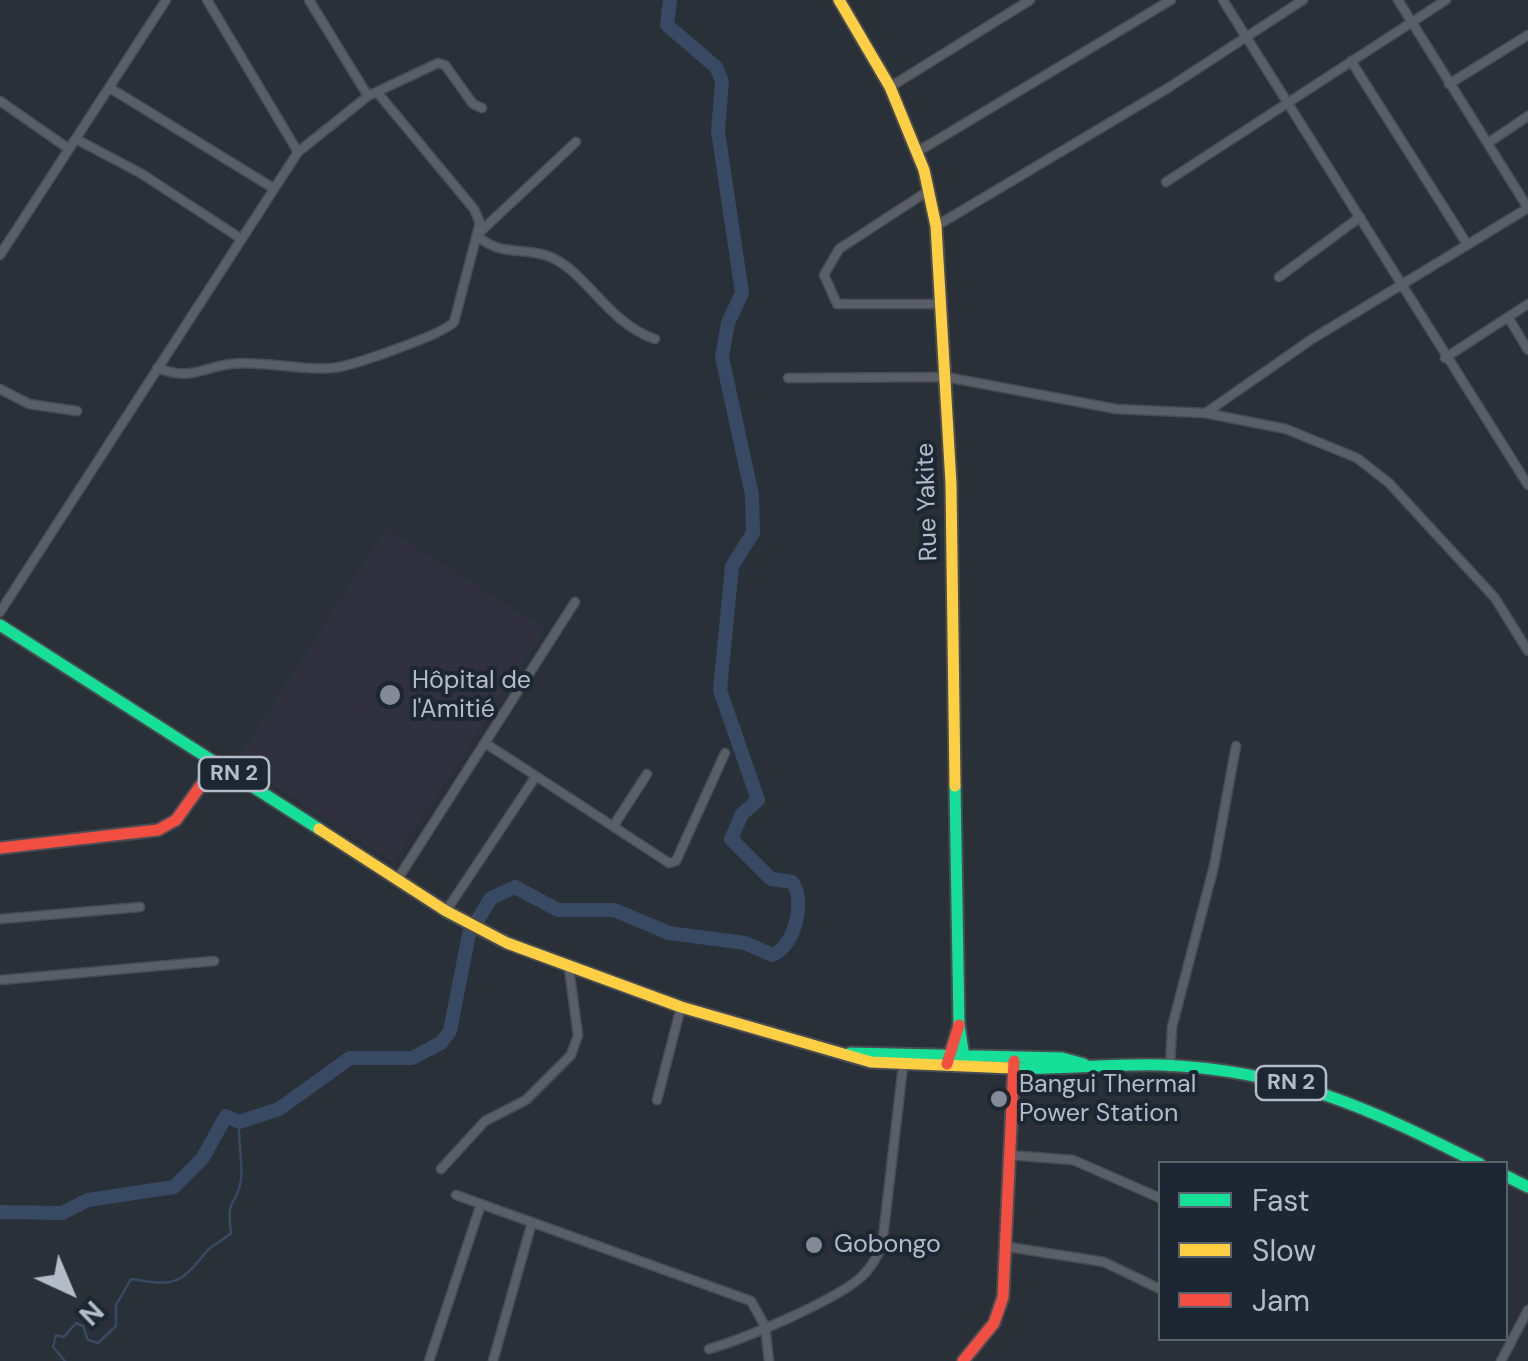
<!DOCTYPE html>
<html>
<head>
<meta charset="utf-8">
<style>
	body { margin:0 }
	#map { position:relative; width:1528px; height:1361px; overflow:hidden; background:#2a3038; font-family:"DM Sans",sans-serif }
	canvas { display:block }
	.legend { position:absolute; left:1158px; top:1161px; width:350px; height:180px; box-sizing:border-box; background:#1d2633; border:2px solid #59626f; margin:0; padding:12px 18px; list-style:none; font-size:30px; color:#b4bcc9 }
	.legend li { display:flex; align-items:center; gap:20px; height:50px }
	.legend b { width:50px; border:2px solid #59626f }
	.north { position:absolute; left:20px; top:1241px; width:100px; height:100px; -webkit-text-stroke:8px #1d2633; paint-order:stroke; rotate:136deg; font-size:28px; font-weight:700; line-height:40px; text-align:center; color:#b4bcc9 }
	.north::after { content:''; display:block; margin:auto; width:35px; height:45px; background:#b4bcc9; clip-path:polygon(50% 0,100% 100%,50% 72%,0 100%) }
</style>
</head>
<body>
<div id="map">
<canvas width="1528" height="1361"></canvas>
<ul class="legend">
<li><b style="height:12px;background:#16e098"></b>Fast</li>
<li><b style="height:12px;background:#ffcf43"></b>Slow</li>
<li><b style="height:12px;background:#f24e42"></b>Jam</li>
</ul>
<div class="north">N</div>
</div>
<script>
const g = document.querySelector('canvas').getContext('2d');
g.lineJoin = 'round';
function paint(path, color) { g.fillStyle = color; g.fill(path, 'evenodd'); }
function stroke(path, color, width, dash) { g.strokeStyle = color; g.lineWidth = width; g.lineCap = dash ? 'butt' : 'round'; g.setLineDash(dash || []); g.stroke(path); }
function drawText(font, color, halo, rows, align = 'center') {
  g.font = font + ' "DM Sans",sans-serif'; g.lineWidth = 8; g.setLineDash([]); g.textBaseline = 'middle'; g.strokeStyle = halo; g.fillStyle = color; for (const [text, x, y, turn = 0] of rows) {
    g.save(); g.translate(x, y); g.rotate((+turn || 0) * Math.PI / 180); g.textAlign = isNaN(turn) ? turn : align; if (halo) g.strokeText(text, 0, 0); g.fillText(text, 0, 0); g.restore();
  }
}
paint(new Path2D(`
	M 386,528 L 546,629 L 393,862 L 236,761 Z`), '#31303e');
stroke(new Path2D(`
	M 65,1361 L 53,1347 L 56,1335 L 64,1337 L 76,1323 L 83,1326 L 88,1340 L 98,1343 L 116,1326 L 116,1305 L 131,1279 C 173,1286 179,1286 206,1252 C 211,1245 224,1240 231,1233 C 226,1194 236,1209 241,1180 C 243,1164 238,1140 239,1122`), '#384963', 2.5);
stroke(new Path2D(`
	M 0,1212 L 62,1213 L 88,1200 L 174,1187 L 202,1159 L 226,1116 L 239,1122 L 279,1109 L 350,1058 L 412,1058 L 441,1043 L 450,1031 L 469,934 L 491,898 L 515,887 L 558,910 L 614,910 L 669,933 L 745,943 L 772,955 C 795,947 806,900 792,882 L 771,879 L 731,839 L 742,814 L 758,800 L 720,690 L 732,566 L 753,533 L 752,495 L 722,357 L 728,323 L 742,293 L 718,131 L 722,81 L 716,67 L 667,25 L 670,0`), '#384963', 14);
const street = new Path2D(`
	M 309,0 L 368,96
	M 1223,0 L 1528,485
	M 1398,0 L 1528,208
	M 1351,61 L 1467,244
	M 1449,84 L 1528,35
	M 890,87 L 1030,0
	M 110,88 L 273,188
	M 0,101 L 69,149
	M 76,139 L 142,174 L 240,238
	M 1488,143 L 1528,116
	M 298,152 L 368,96 L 438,63 L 445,65 L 473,104 L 482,108
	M 917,152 L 1171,0
	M 1166,182 L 1446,0
	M 928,191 L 839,249 L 824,275 L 837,304 L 942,304
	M 936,226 L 1168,88 L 1303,0
	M 481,231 L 576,142
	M 480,238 C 502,256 523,247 548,256 C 586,270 607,323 655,339
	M 0,255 L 166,0
	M 1279,277 L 1360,217
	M 1508,317 L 1528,350
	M 1445,358 L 1528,304
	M 157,368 C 193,381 199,368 231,364 C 264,360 299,371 332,368 C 350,367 444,334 454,322 L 480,223 L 474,209 L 377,92
	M 788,378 L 946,377 L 1116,409 L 1205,413 L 1286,429 L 1357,458 L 1389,483 L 1495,598 L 1528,651
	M 0,389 L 29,404 L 77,411
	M 1207,412 L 1312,339 L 1528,208
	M 0,612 L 298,152 L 207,0
	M 485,743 L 536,776
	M 614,825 L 647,774
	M 397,880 L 575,602
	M 446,911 L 536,776 L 669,863 L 676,861 L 725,753
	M 0,919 L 140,907
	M 0,980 L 214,961
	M 1170,1068 L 1172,1027 L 1214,866 L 1236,746
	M 657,1100 L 681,1007
	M 1009,1155 L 1073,1160 L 1160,1198
	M 441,1169 L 485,1121 L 526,1100 L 571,1055 L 578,1035 L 569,969
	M 456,1195 L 751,1301 L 765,1326 L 769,1361
	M 1009,1247 L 1104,1262 L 1160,1289
	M 709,1349 C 747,1338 829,1303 859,1279 C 870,1270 876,1259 882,1246 L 903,1066
	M 429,1361 L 481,1204
	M 493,1361 L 532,1222
	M 1501,1361 L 1528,1310`);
const fast = new Path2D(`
	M 0,625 L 319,829
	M 955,786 L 959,1025 L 965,1063
	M 850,1053 L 1062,1058 L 1084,1064
	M 1011,1068 C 1062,1070 1112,1063 1163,1065 C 1290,1071 1369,1108 1480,1164
	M 1506,1176 L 1528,1187`);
const slow = new Path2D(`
	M 839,0 L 890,87 L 924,170 L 936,226 L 951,484 L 955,786
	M 319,829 L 446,911 L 507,943 L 681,1007 L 871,1062 L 1011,1068`);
const jam = new Path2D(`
	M 0,848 L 158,830 L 176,820 L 217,763
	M 947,1064 L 959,1025
	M 963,1361 L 994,1323 L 1003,1297 L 1014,1061`);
stroke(street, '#484c53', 11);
stroke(fast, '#484c53', 15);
stroke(slow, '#484c53', 15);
stroke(jam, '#484c53', 15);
stroke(street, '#5a5e66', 8);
stroke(fast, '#16e098', 11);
stroke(slow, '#ffcf43', 11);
stroke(jam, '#f24e42', 11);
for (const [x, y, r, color] of [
	[390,695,12,"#848b96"],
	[999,1099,10,"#848b96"],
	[814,1245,10,"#848b96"]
]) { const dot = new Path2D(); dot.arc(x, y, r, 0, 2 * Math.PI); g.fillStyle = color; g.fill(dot); stroke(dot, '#1d2633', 4); }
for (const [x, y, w] of [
	[234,774,70],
	[1291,1083,70]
]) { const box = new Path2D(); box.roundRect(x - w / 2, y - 17, w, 34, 8); g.fillStyle = '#1d2633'; g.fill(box); stroke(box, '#b4bcc9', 2.5); }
drawText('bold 22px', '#b4bcc9', null, [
	["RN 2",234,774],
	["RN 2",1291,1083]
]);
drawText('25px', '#b4bcc9', '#1d2633', [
	["Rue Yakite",928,502,-92]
]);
drawText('25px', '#b4bcc9', '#1d2633', [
	["Hôpital de",412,681],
	["l'Amitié",412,710],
	["Bangui Thermal",1019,1085],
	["Power Station",1019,1114],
	["Gobongo",834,1245]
], 'left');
</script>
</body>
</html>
